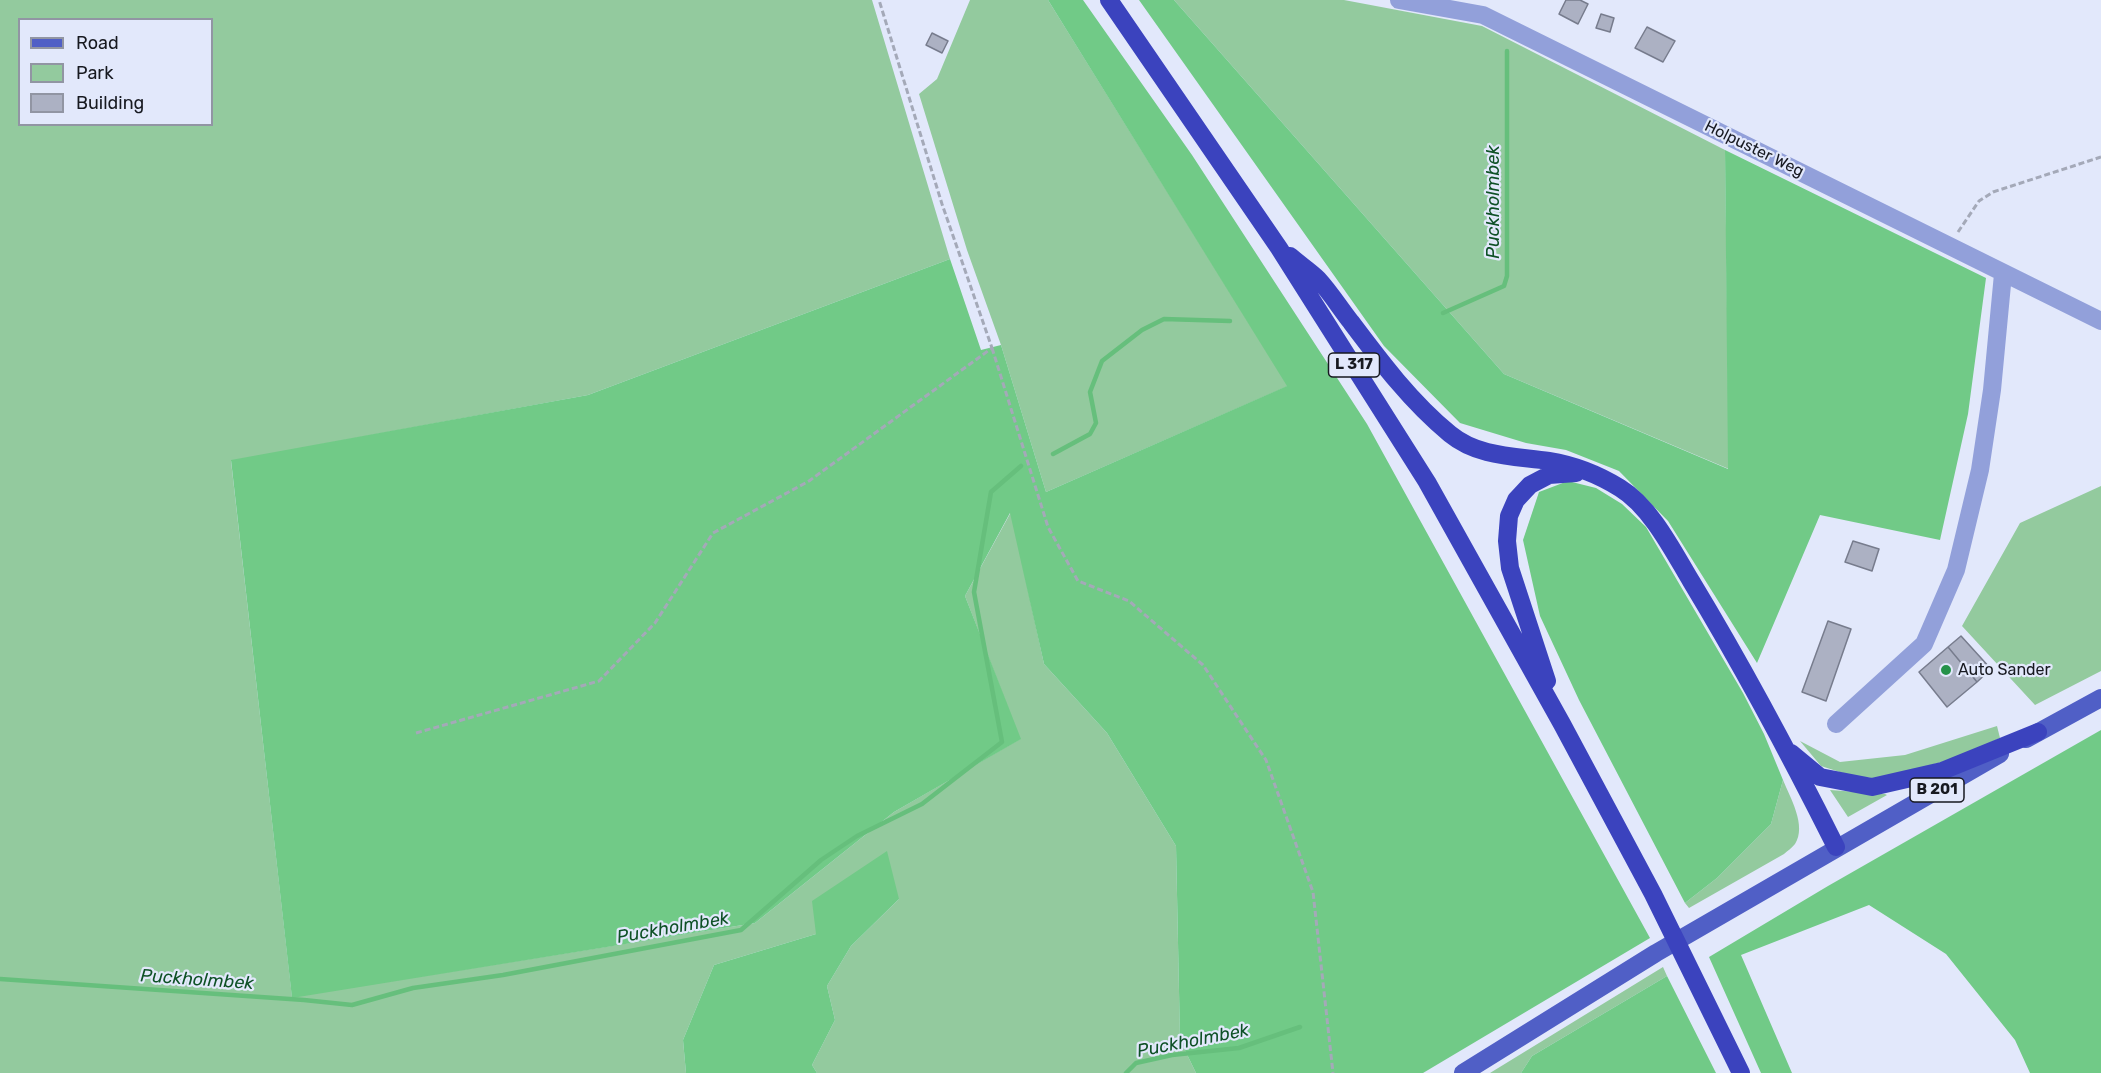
<!DOCTYPE html>
<html>
<head>
<meta charset="utf-8">
<style>
	body { margin:0 }
	#map { position:relative; width:2101px; height:1073px; overflow:hidden; background:#e2e8fb; font-family:Rubik,sans-serif }
	canvas { display:block }
	.legend { position:absolute; left:18px; top:18px; width:195px; height:108px; box-sizing:border-box; background:#e2e8fb; border:2px solid #9195a3; margin:0; padding:8px 10px; list-style:none; font-size:18px; color:#171920 }
	.legend li { display:flex; align-items:center; gap:12px; height:30px }
	.legend b { width:30px; border:2px solid #9195a3 }
</style>
</head>
<body>
<div id="map">
<canvas width="2101" height="1073"></canvas>
<ul class="legend">
<li><b style="height:8px;background:#505fc6"></b>Road</li>
<li><b style="height:16px;background:#93ca9e"></b>Park</li>
<li><b style="height:16px;background:#acb1c3"></b>Building</li>
</ul>
</div>
<script>
const g = document.querySelector('canvas').getContext('2d');
g.lineJoin = 'round';
function paint(path, color) { g.fillStyle = color; g.fill(path, 'evenodd'); }
function stroke(path, color, width, dash) { g.strokeStyle = color; g.lineWidth = width; g.lineCap = dash ? 'butt' : 'round'; g.setLineDash(dash || []); g.stroke(path); }
function drawText(font, color, halo, rows, align = 'center') {
  g.font = font + ' Rubik,sans-serif'; g.lineWidth = 4.5; g.setLineDash([]); g.textBaseline = 'middle'; g.strokeStyle = halo; g.fillStyle = color; for (const [text, x, y, turn = 0] of rows) {
    g.save(); g.translate(x, y); g.rotate((+turn || 0) * Math.PI / 180); g.textAlign = isNaN(turn) ? turn : align; if (halo) g.strokeText(text, 0, 0); g.fillText(text, 0, 0); g.restore();
  }
}
paint(new Path2D(`
	M 0,0 L 872,0 L 950,259 L 588,395 L 231,461 L 292,997 L 755,923 L 894,812 L 1020,739 L 965,596 L 1011,512 L 1044,664 L 1107,733 L 1176,846 L 1180,1040 L 1196,1073 L 817,1073 L 812,1065 L 835,1020 L 827,986 L 851,946 L 899,899 L 816,934 L 714,965 L 683,1040 L 686,1073 L 0,1073 ZM 20,20 L 212,20 L 212,124 L 20,124 Z
	M 970,0 L 1048,0 L 1288,386 L 1046,492 L 1001,345 L 967,250 L 919,94 L 937,79 Z
	M 1174,0 L 1344,0 L 1482,26 L 1725,150 L 1729,469 L 1504,374 Z
	M 2101,486 L 2101,671 L 2035,705 L 1962,626 L 2020,523 Z
	M 1997,726 L 2000,738 L 1957,758 L 1878,779 L 1849,775 L 1821,766 L 1800,741 L 1840,762 L 1905,755 Z
	M 1783,780 C 1790,797 1807,826 1795,844 C 1792,848 1787,851 1784,854 L 1689,908 L 1685,903 L 1717,878 L 1771,824 Z
	M 1830,790 L 1885,794 L 1887,795 L 1848,817 Z
	M 1663,967 L 1667,976 L 1532,1056 L 1521,1073 L 1490,1073 Z`), '#93ca9e');
paint(new Path2D(`
	M 1048,0 L 1083,0 L 1192,155 L 1367,424 L 1650,938 L 1423,1073 L 1196,1073 L 1180,1040 L 1176,846 L 1107,733 L 1044,664 L 1010,513 L 965,596 L 1021,739 L 894,812 L 755,923 L 292,998 L 231,460 L 588,395 L 950,259 L 981,350 L 1001,345 L 1046,492 L 1287,386 Z
	M 1139,0 L 1174,0 L 1504,374 L 1728,469 L 1725,150 L 1986,278 L 1968,414 L 1940,540 L 1820,515 L 1757,663 L 1668,521 L 1619,471 L 1566,450 L 1526,443 L 1460,423 L 1384,346 Z
	M 1568,481 L 1596,488 L 1622,504 L 1646,527 L 1743,693 L 1764,734 L 1783,780 L 1771,824 L 1717,878 L 1685,903 L 1579,700 L 1540,616 L 1523,540 L 1539,492 Z
	M 2101,730 L 2101,1073 L 2030,1073 L 2015,1040 L 1946,954 L 1869,905 L 1741,955 L 1792,1073 L 1761,1073 L 1709,957 L 1828,886 Z
	M 887,851 L 899,899 L 851,946 L 827,986 L 835,1020 L 812,1065 L 817,1073 L 686,1073 L 683,1040 L 714,965 L 816,934 L 812,901 Z
	M 1667,976 L 1716,1073 L 1521,1073 L 1532,1056 Z`), '#71ca87');
stroke(new Path2D(`
	M 1443,313 L 1504,286 L 1507,276 L 1507,51
	M 1053,454 L 1090,434 L 1096,423 L 1090,392 L 1102,361 L 1142,330 L 1164,319 L 1230,321
	M 0,979 L 304,1000 L 352,1005 L 413,988 L 503,975 L 741,930 L 821,860 L 857,836 L 922,804 L 1002,742 L 974,592 L 991,492 L 1021,466
	M 1126,1073 L 1136,1063 L 1172,1055 L 1239,1048 L 1300,1027`), '#66bf7c', 4.5);
const building = new Path2D(`
	M 1566,0 L 1580,0 L 1588,4 L 1578,24 L 1559,14 Z
	M 1601,14 L 1614,18 L 1610,32 L 1596,28 Z
	M 1647,27 L 1675,41 L 1663,62 L 1635,48 Z
	M 932,33 L 948,41 L 942,53 L 926,45 Z
	M 1853,541 L 1879,549 L 1872,571 L 1845,562 Z
	M 1828,621 L 1851,629 L 1826,701 L 1802,692 Z
	M 1961,636 L 1991,669 L 1977,682 L 1948,647 Z
	M 1948,647 L 1977,682 L 1947,707 L 1919,672 Z`);
paint(building, '#acb1c3');
stroke(building, '#777c8d', 1.5);
stroke(new Path2D(`
	M 1958,232 L 1979,201 L 1993,192 L 2101,157
	M 992,348 L 1048,527 L 1078,581 L 1129,601 L 1203,665 L 1266,760 L 1313,892 L 1333,1073
	M 416,733 L 599,681 L 655,623 L 713,533 L 809,481 L 992,348 L 942,204 L 879,0`), '#a4a9b8', 3, [6, 3]);
stroke(new Path2D(`
	M 1399,0 L 1483,15 L 2101,321
	M 1836,724 L 1924,644 L 1956,570 L 1980,470 L 1992,390 L 2003,274`), '#92a0da', 18);
stroke(new Path2D(`
	M 2026,739 L 2101,698
	M 1463,1073 L 1656,953 L 2000,754`), '#505fc6', 18);
stroke(new Path2D(`
	M 1109,0 L 1279,248 L 1427,482 L 1562,724 L 1653,894 L 1741,1073
	M 1290,256 C 1299,264 1310,271 1318,279 C 1330,292 1340,308 1351,322 C 1381,362 1411,402 1450,434 C 1478,457 1514,456 1549,461 C 1574,465 1599,475 1620,488 C 1651,507 1673,551 1691,581 C 1743,667 1791,757 1836,847
	M 1547,681 L 1510,568 L 1507,541 L 1509,516 L 1516,500 L 1530,485 L 1549,475 L 1576,473
	M 1791,753 L 1820,777 L 1872,787 L 1942,771 L 2038,732`), '#3b43be', 18);
for (const [x, y, r, color] of [
	[1946,670,6,"#25924a"]
]) { const dot = new Path2D(); dot.arc(x, y, r, 0, 2 * Math.PI); g.fillStyle = color; g.fill(dot); stroke(dot, '#e2e8fb', 2); }
for (const [x, y, w] of [
	[1354,365,51],
	[1937,790,54]
]) { const box = new Path2D(); box.roundRect(x - w / 2, y - 12, w, 24, 4.5); g.fillStyle = '#e2e8fb'; g.fill(box); stroke(box, '#171920', 1.5); }
drawText('bold 15px', '#171920', null, [
	["L 317",1354,365],
	["B 201",1937,790]
]);
drawText('16px', '#171920', '#e2e8fb', [
	["Holpuster Weg",1754,149,26]
]);
drawText('16px', '#171920', '#e2e8fb', [
	["Auto Sander",1958,670]
], 'left');
drawText('italic 18px', '#0e5126', '#e2e8fb', [
	["Puckholmbek",1494,202,-90],
	["Puckholmbek",673,928,-10],
	["Puckholmbek",197,980,4],
	["Puckholmbek",1193,1041,-11]
]);
</script>
</body>
</html>
